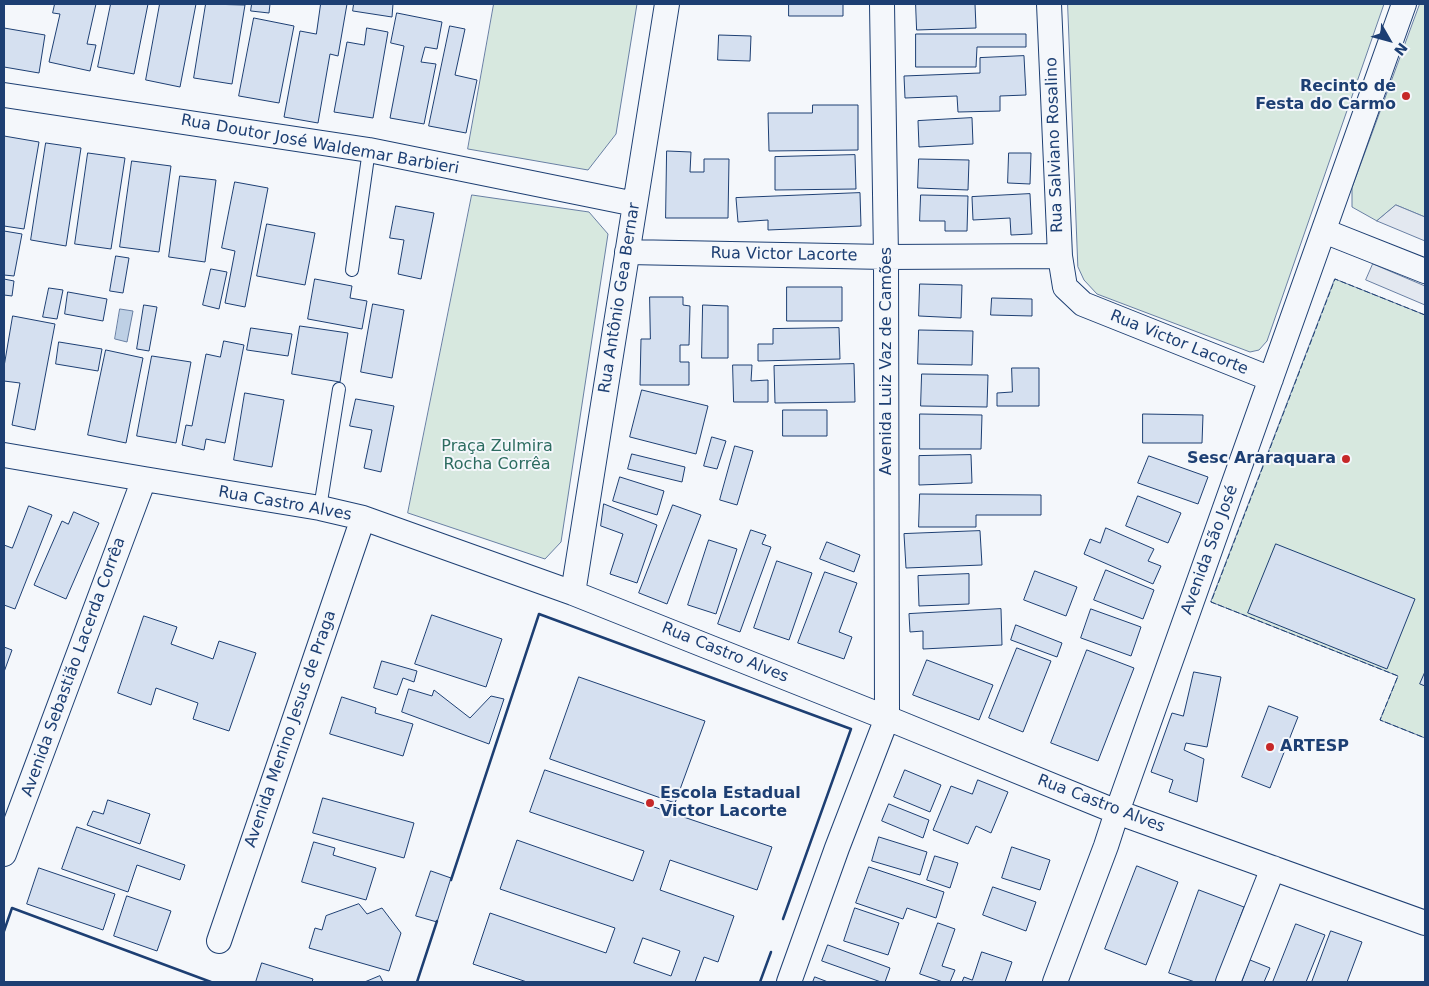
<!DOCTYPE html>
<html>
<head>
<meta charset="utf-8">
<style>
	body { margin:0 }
	#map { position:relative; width:1429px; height:986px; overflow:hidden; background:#f4f7fb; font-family:"DejaVu Sans",sans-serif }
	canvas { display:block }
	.frame { position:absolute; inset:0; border:5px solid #1d3f73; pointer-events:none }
	.north { position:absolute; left:1364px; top:15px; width:50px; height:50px; -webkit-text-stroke:4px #f4f7fb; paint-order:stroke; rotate:128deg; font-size:14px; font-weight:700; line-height:20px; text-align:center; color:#1d3f73 }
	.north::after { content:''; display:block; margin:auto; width:18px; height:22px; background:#1d3f73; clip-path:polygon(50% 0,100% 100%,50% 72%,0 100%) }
</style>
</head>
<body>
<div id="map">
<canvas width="1429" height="986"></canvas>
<div class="frame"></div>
<div class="north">N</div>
</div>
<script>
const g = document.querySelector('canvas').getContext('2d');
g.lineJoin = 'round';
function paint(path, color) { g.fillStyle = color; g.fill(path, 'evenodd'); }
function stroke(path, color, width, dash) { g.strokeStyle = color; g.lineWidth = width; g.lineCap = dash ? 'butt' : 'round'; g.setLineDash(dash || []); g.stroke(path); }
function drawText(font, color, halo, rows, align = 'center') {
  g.font = font + ' "DejaVu Sans",sans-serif'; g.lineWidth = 4; g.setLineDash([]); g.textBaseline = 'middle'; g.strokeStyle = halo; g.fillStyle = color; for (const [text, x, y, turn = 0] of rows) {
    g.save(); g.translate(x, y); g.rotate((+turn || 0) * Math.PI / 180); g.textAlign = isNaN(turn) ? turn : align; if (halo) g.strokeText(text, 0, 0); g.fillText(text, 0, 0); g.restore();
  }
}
const green = new Path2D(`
	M 494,4 L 637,4 L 616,134 L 588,170 L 468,149 Z
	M 1068,4 L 1384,4 L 1267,341 L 1259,350 L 1250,352 L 1097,294 L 1084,280 L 1078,267 Z
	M 1420,4 L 1425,4 L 1425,217 L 1396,205 L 1377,221 L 1352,207 L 1352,188 Z
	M 472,195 L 589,212 L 608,234 L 561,542 L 545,559 L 408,513 Z
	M 1335,279 L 1425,315 L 1425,738 L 1380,720 L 1398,676 L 1211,602 Z`);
paint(green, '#d7e8df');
stroke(green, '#687fa3', 1);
const parking = new Path2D(`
	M 1396,205 L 1425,217 L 1425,241 L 1377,221 Z
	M 1373,264 L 1425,286 L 1425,305 L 1366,280 Z`);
paint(parking, '#e3e8f0');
stroke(parking, '#687fa3', 1);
const water = new Path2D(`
	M 120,309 L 133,311 L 127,342 L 115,339 Z`);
paint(water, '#bed0e5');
stroke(water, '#687fa3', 1);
const building = new Path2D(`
	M 55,4 L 96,4 L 87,44 L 96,45 L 90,71 L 49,62 L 60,14 L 53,13 Z
	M 111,4 L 148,4 L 134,74 L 98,67 Z
	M 160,4 L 196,4 L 180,87 L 146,80 Z
	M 206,4 L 245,5 L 232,84 L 194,78 Z
	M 252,4 L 270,4 L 269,13 L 251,11 Z
	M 321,4 L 347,4 L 338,56 L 330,54 L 318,123 L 284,117 L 300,31 L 316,34 Z
	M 354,4 L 393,4 L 392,17 L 353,11 Z
	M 789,4 L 843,4 L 843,16 L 789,16 Z
	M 916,4 L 975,4 L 976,28 L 917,30 Z
	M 397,13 L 442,22 L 437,49 L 425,47 L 421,62 L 436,64 L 424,124 L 390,118 L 404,46 L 391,43 Z
	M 254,18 L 294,26 L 279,103 L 239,96 Z
	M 450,26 L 465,29 L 455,75 L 477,80 L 466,133 L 429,126 Z
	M 4,28 L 45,35 L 39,73 L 4,67 Z
	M 367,28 L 388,32 L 373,118 L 334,112 L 347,42 L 364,45 Z
	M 916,34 L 1026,34 L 1026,47 L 977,47 L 976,67 L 916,67 Z
	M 719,35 L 751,36 L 750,61 L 718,60 Z
	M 1024,56 L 1026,95 L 1000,96 L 1000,111 L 958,112 L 957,96 L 905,98 L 904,76 L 980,73 L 980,58 Z
	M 813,105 L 858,105 L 858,150 L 769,151 L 768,113 L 812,113 Z
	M 972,118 L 973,144 L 919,147 L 918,121 Z
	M 4,136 L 39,142 L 24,229 L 4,226 Z
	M 46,143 L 81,148 L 66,246 L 31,240 Z
	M 667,151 L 691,152 L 690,172 L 704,172 L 704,159 L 729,159 L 728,218 L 666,218 Z
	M 88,153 L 125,158 L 111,249 L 75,244 Z
	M 1009,153 L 1031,153 L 1030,184 L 1008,183 Z
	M 855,155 L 856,189 L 775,190 L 775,157 Z
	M 919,159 L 969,160 L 968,190 L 918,188 Z
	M 132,161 L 171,166 L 159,252 L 120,247 Z
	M 180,176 L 216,180 L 205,262 L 169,257 Z
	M 235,182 L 268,188 L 245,307 L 225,303 L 235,251 L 222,248 Z
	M 860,193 L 861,226 L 768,230 L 768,220 L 738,222 L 736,198 Z
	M 1030,194 L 1032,234 L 1011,235 L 1010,218 L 973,220 L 972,197 Z
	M 921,195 L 968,196 L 967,231 L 945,231 L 945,221 L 920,221 Z
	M 396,206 L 434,213 L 421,279 L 398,274 L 404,240 L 390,238 Z
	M 267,224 L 315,233 L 305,285 L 257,276 Z
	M 4,231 L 22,234 L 14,276 L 4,275 Z
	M 116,256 L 129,258 L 123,293 L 110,291 Z
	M 211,269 L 227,272 L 219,309 L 203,305 Z
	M 4,279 L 14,281 L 12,296 L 4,295 Z
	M 315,279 L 352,286 L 350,298 L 367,301 L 362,329 L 308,319 Z
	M 920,284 L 962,285 L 961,318 L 919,316 Z
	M 787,287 L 842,287 L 842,321 L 787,321 Z
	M 49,288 L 63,290 L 57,319 L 43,317 Z
	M 68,292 L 107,299 L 103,321 L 65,314 Z
	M 650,297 L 683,297 L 683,305 L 690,306 L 689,345 L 680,345 L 680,362 L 689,362 L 689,385 L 640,385 L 641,339 L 650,339 Z
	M 992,298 L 1032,299 L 1032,316 L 991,315 Z
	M 373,304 L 404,310 L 392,378 L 361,372 Z
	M 144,305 L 157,307 L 149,351 L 137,349 Z
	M 703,305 L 728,306 L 728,358 L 702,358 Z
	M 13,316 L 55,324 L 35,430 L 12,425 L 20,383 L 4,381 L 4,367 Z
	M 300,326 L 348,333 L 340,382 L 292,374 Z
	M 251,328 L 292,334 L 288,356 L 247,350 Z
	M 839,328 L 840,359 L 758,361 L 758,344 L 773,344 L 773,329 Z
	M 919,330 L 973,331 L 972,365 L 918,364 Z
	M 224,341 L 244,345 L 225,443 L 206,439 L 204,450 L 182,445 L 186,425 L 192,426 L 206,354 L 220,357 Z
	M 59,342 L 102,349 L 98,371 L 56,364 Z
	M 106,350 L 143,358 L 126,443 L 88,435 Z
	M 152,356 L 191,362 L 176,443 L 137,436 Z
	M 854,364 L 855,402 L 775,403 L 774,366 Z
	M 733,365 L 752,365 L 751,381 L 768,380 L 768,402 L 734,402 Z
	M 1012,368 L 1039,368 L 1039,406 L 997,406 L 997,393 L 1012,392 Z
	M 922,374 L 988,375 L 987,407 L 921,406 Z
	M 642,390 L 708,406 L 696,454 L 630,437 Z
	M 245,393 L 284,400 L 272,467 L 234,460 Z
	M 356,399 L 394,406 L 381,472 L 364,468 L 372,430 L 350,426 Z
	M 783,410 L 827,410 L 827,436 L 783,436 Z
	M 920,414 L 982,415 L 981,449 L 920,449 Z
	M 1143,414 L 1203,415 L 1202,443 L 1143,443 Z
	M 712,437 L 726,441 L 717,469 L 704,466 Z
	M 735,446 L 753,451 L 737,505 L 720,500 Z
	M 632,454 L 685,467 L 682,482 L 628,469 Z
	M 971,455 L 972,483 L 919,485 L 919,456 Z
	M 1149,456 L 1208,477 L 1198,504 L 1138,483 Z
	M 620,477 L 664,491 L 657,515 L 613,501 Z
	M 920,494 L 1041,495 L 1041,515 L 976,515 L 976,527 L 919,527 Z
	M 1138,496 L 1181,513 L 1168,543 L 1126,526 Z
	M 604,504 L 657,525 L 637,583 L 610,574 L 623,534 L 601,526 Z
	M 673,505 L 701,515 L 667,604 L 639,593 Z
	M 29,506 L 52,515 L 15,609 L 4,605 L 4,545 L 12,548 Z
	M 74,512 L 99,523 L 66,599 L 34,585 L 62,521 L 68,524 Z
	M 1106,528 L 1154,549 L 1148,561 L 1161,566 L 1153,584 L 1084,554 L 1090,539 L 1100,543 Z
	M 751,530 L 766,535 L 762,544 L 771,547 L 740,632 L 718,624 Z
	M 980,531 L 982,565 L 906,568 L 904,534 Z
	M 709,540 L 737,549 L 716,614 L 688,605 Z
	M 827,542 L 860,555 L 854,572 L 820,559 Z
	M 1276,544 L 1415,599 L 1387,669 L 1248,613 Z
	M 777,561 L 812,573 L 789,640 L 754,628 Z
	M 1106,570 L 1154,590 L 1143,619 L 1094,600 Z
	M 1035,571 L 1077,587 L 1066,616 L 1024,600 Z
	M 825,572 L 857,583 L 839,632 L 852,637 L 844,659 L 798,643 Z
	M 969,574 L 969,604 L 919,606 L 918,576 Z
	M 1001,609 L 1002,645 L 923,649 L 923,631 L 910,632 L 909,614 Z
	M 1091,609 L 1141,627 L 1131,656 L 1081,638 Z
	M 432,615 L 502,639 L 486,687 L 415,664 Z
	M 144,616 L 177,627 L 171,644 L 213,659 L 219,641 L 256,653 L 229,731 L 193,719 L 198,703 L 156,688 L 151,705 L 118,693 Z
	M 1016,625 L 1062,643 L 1057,657 L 1011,640 Z
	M 4,647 L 12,650 L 4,672 Z
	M 1017,648 L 1051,661 L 1023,732 L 989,718 Z
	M 1087,650 L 1134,668 L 1098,761 L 1051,743 Z
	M 927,660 L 993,685 L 979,720 L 913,695 Z
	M 382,661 L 417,671 L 414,682 L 403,678 L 397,695 L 374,688 Z
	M 1194,672 L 1221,677 L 1207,747 L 1186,743 L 1184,750 L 1204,759 L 1197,802 L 1169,792 L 1173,780 L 1151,772 L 1172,713 L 1183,716 Z
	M 1425,672 L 1425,686 L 1420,684 Z
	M 579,677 L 705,721 L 675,803 L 550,759 Z
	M 409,689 L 432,696 L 434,690 L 470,718 L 491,696 L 504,699 L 489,744 L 402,712 Z
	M 342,697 L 376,708 L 375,713 L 413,724 L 403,756 L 330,734 Z
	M 1269,706 L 1298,717 L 1270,788 L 1242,777 Z
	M 545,770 L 772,847 L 757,890 L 670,860 L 660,890 L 734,916 L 718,962 L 704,957 L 695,982 L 527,982 L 473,964 L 490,913 L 606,953 L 615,928 L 500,889 L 517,840 L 633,881 L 644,851 L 530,812 ZM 643,938 L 680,951 L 671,976 L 634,963 Z
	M 905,770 L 941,785 L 930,812 L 894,797 Z
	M 978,780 L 1008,792 L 991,833 L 976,826 L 968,844 L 933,830 L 951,786 L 972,794 Z
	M 323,798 L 414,823 L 404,858 L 313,833 Z
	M 108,800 L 150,814 L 140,844 L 87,825 L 93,811 L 103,814 Z
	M 889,804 L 929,820 L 923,838 L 882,821 Z
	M 77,827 L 185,865 L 180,880 L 137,865 L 128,892 L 62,869 Z
	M 879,837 L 927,852 L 920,875 L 872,861 Z
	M 314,842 L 335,848 L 333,855 L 376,868 L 366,900 L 302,882 Z
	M 1012,847 L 1050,860 L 1040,890 L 1002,878 Z
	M 935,856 L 958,863 L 950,888 L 927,880 Z
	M 1137,866 L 1178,882 L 1146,965 L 1105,949 Z
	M 869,867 L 944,892 L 936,918 L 907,908 L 903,919 L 856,903 Z
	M 39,868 L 115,894 L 103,930 L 27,904 Z
	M 431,871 L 451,878 L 437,922 L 416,916 Z
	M 993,887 L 1036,902 L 1026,931 L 983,915 Z
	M 1199,890 L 1244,907 L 1216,982 L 1195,982 L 1169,973 Z
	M 127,896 L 171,911 L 157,951 L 114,936 Z
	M 359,904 L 367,914 L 382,908 L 401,933 L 389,971 L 309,948 L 315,928 L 322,930 L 326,916 Z
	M 855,908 L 899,923 L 888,955 L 844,941 Z
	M 938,923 L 955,929 L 942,966 L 955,970 L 950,982 L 943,982 L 920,974 Z
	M 1296,924 L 1325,935 L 1306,982 L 1273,982 Z
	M 1331,931 L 1362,942 L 1347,982 L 1312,982 Z
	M 828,945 L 890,968 L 885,982 L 881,982 L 822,961 Z
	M 982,952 L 1012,962 L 1005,982 L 962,982 L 964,977 L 972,980 Z
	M 1250,960 L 1270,968 L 1264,982 L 1242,982 Z
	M 262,963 L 313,979 L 312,982 L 256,982 Z
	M 380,976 L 383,982 L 365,982 Z
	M 815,977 L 828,982 L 813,982 Z`);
paint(building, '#d5e0f0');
stroke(building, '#1d3f73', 1);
const lane = new Path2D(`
	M 352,270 L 369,150
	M 320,508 L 339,389`);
const street = new Path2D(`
	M 1049,4 L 1060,256 L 1065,287 L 1083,304 L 1271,379
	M 4,95 L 369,150 L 635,204
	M 1324,231 L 1425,271
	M 627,252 L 886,257 L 1060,256
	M 4,455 L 144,479 L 320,508 L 363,518 L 573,593 L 887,718 L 1117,812 L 1425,923
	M 573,593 L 667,4
	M 4,854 L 144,479
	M 219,941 L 363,518
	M 789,982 L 837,848 L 887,718 L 886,257 L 882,4
	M 1055,982 L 1106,846 L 1117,812 L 1404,4
	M 1228,982 L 1273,868`);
stroke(lane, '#1d3f73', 14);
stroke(street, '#1d3f73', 26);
stroke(lane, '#f4f7fb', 12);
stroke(street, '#f4f7fb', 24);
stroke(new Path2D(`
	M 1425,315 L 1335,279 L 1211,602 L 1398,676 L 1380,720 L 1425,738`), '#1d3f73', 1, [6, 2.5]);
stroke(new Path2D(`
	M 451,880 L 539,614 L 851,729 L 783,919
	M 4,931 L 12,908 L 211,982
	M 417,982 L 437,921
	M 760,982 L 771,952`), '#1d3f73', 2.5);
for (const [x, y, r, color] of [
	[1406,96,5,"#c62828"],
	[1346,459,5,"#c62828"],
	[1270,747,5,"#c62828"],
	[650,803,5,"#c62828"]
]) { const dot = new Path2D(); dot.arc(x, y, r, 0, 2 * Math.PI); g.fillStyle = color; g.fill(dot); stroke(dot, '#f4f7fb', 2); }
drawText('bold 16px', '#1d3f73', '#f4f7fb', [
	["Recinto de",1396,87],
	["Festa do Carmo",1396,105],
	["Sesc Araraquara",1336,459],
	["ARTESP",1280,747,"left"],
	["Escola Estadual",660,794,"left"],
	["Victor Lacorte",660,812,"left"]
], 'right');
drawText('16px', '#1d3f73', '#f4f7fb', [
	["Rua Doutor José Waldemar Barbieri",320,145,10],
	["Rua Salviano Rosalino",1055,145,-92],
	["Rua Victor Lacorte",784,255,1],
	["Rua Antônio Gea Bernar",620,298,-81],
	["Rua Victor Lacorte",1179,343,22],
	["Avenida Luiz Vaz de Camões",887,361,-90],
	["Rua Castro Alves",285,504,10],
	["Avenida São José",1210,550,-70],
	["Rua Castro Alves",725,653,22],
	["Avenida Sebastião Lacerda Corrêa",74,667,-70],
	["Avenida Menino Jesus de Praga",291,729,-71],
	["Rua Castro Alves",1101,804,21]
]);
drawText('16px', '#2c6c60', '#f4f7fb', [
	["Praça Zulmira",497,447],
	["Rocha Corrêa",497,465]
]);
</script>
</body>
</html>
